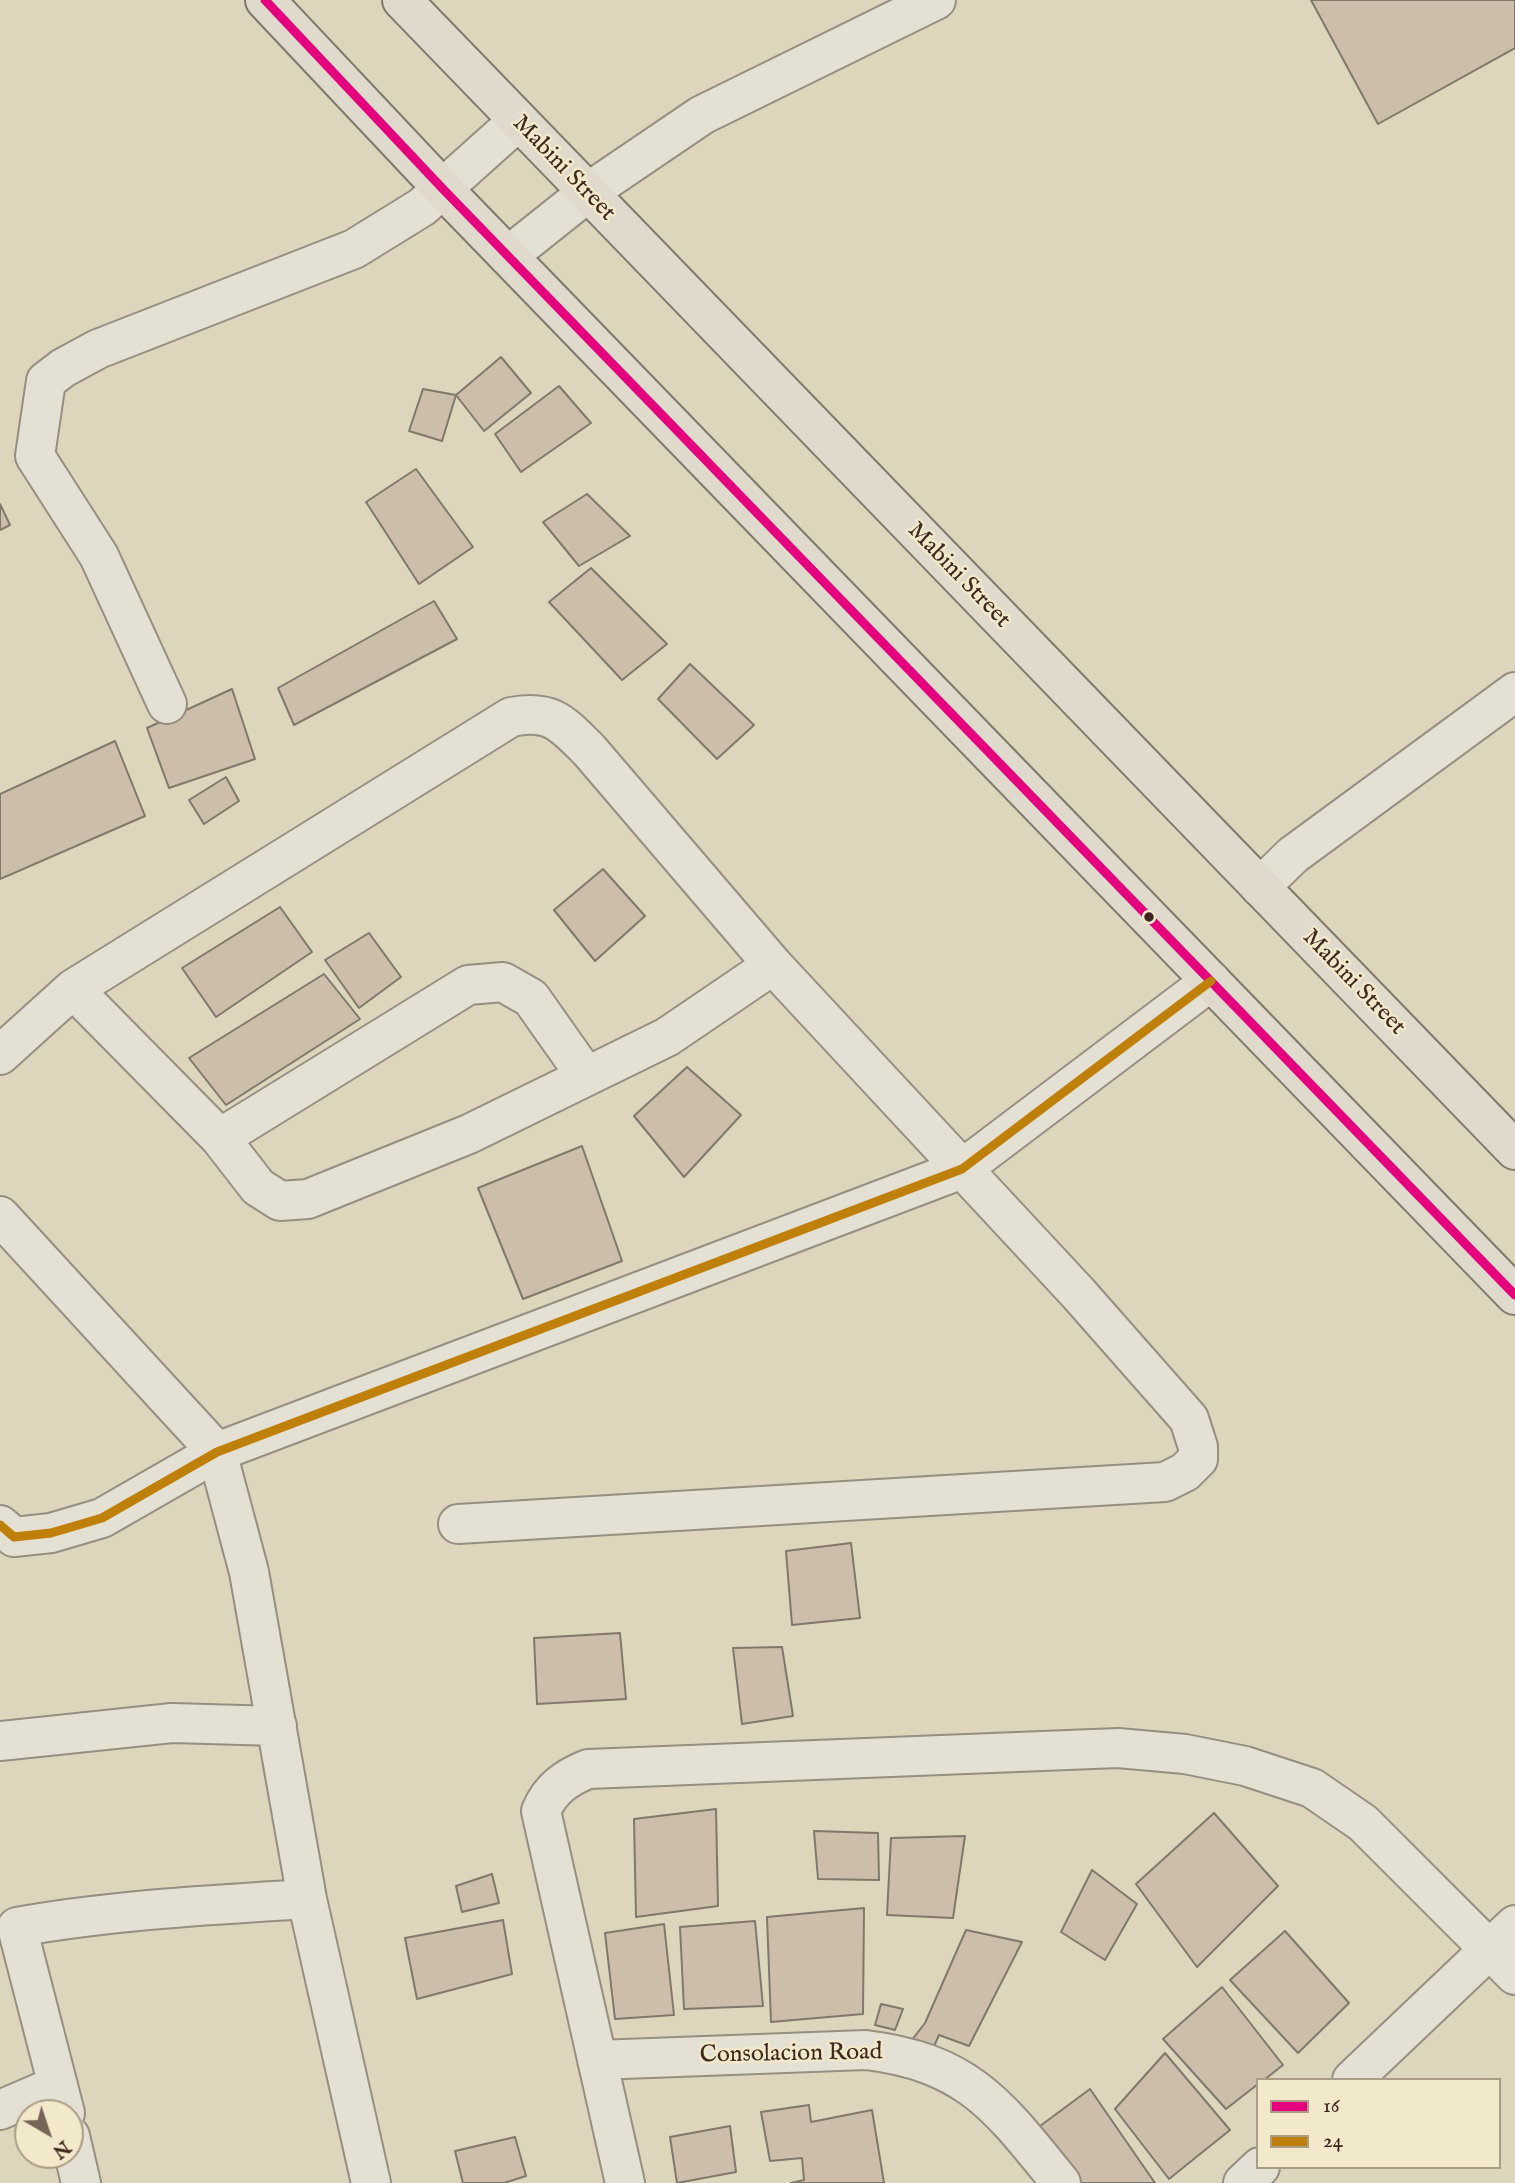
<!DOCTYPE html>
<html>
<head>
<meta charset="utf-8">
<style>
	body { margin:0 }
	#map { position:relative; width:1515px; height:2183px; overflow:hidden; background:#ddd5bc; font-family:"IM FELL English",serif }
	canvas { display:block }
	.legend { position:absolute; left:1256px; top:2078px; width:245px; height:91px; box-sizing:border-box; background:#f2e8ca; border:2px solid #aa9c86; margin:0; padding:9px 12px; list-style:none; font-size:21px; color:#3d2920 }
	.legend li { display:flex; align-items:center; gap:14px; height:35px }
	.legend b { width:35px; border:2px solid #aa9c86 }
	.north { position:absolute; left:14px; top:2099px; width:70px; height:70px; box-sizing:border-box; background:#f2e8ca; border:2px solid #aa9c86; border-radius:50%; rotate:141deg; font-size:19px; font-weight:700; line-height:28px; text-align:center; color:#3d2920 }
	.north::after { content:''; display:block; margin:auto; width:24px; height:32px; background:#756557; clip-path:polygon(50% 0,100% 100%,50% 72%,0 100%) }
</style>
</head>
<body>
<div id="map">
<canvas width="1515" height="2183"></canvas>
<ul class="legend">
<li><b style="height:9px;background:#e5007d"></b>16</li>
<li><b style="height:9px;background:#bf800a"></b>24</li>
</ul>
<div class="north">N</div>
</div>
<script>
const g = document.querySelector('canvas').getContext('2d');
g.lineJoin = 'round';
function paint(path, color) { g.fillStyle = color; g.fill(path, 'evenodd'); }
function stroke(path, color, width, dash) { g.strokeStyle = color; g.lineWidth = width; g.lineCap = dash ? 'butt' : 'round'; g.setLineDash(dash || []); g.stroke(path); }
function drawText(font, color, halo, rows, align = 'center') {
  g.font = font + ' "IM FELL English",serif'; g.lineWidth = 5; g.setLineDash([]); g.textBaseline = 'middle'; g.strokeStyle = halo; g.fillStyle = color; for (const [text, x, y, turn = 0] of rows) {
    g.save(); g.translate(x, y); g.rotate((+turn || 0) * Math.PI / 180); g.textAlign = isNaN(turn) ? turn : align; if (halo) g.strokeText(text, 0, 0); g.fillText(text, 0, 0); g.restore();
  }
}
const building = new Path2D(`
	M 1311,0 L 1515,0 L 1515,48 L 1378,124 Z
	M 501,357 L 531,393 L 484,431 L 456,395 Z
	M 559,386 L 591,423 L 521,472 L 495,434 Z
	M 423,389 L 456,395 L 442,441 L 409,431 Z
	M 416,469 L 473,547 L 419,584 L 366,502 Z
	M 587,494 L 630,536 L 579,566 L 543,522 Z
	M 0,504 L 10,525 L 0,530 Z
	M 591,568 L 667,644 L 622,680 L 549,602 Z
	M 434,601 L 457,639 L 294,725 L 278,688 Z
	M 690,664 L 754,725 L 717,759 L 658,699 Z
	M 232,689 L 255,759 L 169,788 L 147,728 Z
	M 115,741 L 145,816 L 0,879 L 0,794 Z
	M 226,777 L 239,801 L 204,824 L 189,800 Z
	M 603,869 L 645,916 L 595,961 L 554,910 Z
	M 280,907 L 312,952 L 216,1017 L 182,968 Z
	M 369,933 L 401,977 L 359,1008 L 325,960 Z
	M 324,974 L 360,1019 L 226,1105 L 189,1058 Z
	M 687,1067 L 741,1115 L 684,1177 L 634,1116 Z
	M 582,1146 L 622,1261 L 523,1299 L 478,1188 Z
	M 851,1543 L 860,1618 L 792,1625 L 786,1551 Z
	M 620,1633 L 626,1699 L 537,1704 L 534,1638 Z
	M 782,1647 L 793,1716 L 742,1724 L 733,1648 Z
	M 716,1809 L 718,1906 L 636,1917 L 634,1819 Z
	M 1214,1813 L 1278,1886 L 1197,1967 L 1136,1884 Z
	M 814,1831 L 878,1833 L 879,1880 L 818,1879 Z
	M 965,1836 L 953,1918 L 887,1915 L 891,1838 Z
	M 1092,1870 L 1137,1904 L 1105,1960 L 1061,1932 Z
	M 492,1874 L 499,1903 L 462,1912 L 456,1886 Z
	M 864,1908 L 863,2014 L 771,2022 L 767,1917 Z
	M 503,1920 L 512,1974 L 417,1999 L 405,1938 Z
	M 755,1921 L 763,2006 L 684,2009 L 680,1927 Z
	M 664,1924 L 674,2015 L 615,2019 L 605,1933 Z
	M 966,1930 L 1022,1942 L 969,2046 L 939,2035 L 931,2053 L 908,2045 L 925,2023 Z
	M 1285,1931 L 1349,2003 L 1298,2053 L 1230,1980 Z
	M 1222,1987 L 1283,2065 L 1264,2080 L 1258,2080 L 1258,2084 L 1226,2109 L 1163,2039 Z
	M 881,2004 L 903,2009 L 895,2030 L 875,2025 Z
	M 1165,2053 L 1230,2130 L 1169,2179 L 1115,2109 Z
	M 1090,2089 L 1155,2183 L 1080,2183 L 1036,2129 Z
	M 809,2105 L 811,2122 L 872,2110 L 884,2183 L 791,2183 L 804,2180 L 802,2158 L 770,2161 L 761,2112 Z
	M 730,2126 L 736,2172 L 677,2183 L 670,2137 Z
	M 515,2137 L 526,2176 L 504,2183 L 463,2183 L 455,2151 Z`);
paint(building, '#ccbeaa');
stroke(building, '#80796b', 2);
const minor = new Path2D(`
	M 508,256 L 587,193 L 702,115 L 936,0
	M 167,704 L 99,556 L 35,456 L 46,381 L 63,368 L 98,349 L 354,249 L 422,207 L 518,121
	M 1260,887 L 1293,855 L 1515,692
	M 0,1055 L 73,989
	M 220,1138 L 468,985 L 503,982 L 531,998 L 586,1076
	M 0,1216 L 217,1452 L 249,1572 L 307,1899 L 371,2183
	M 458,1524 L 1165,1482 L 1185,1472 L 1198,1459 L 1198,1447 L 1189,1419 L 1078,1293 L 773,965 L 589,750 C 562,723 551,709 511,717 L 73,989 L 220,1138 L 258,1187 L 280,1201 L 308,1199 L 469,1134 L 667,1037 L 773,965
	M 0,1525 L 14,1537 L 51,1533 L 102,1518 L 217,1452 L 962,1169 L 1211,981
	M 0,1741 L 172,1723 L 277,1726
	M 597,2060 L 866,2050 C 970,2063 999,2107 1061,2183
	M 1352,2080 L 1515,1925
	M 0,2110 L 58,2085
	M 65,2113 L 17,1927 C 113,1910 209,1905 307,1899
	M 70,2136 L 81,2183
	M 625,2183 L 541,1811 C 551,1788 566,1778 588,1769 L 1118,1748 L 1185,1754 L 1245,1766 L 1312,1788 L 1363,1823 L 1515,1975
	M 1243,2183 L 1260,2167`);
const major = new Path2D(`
	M 265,0 L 442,188 L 1515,1295
	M 402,0 L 1515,1150`);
stroke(minor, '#968f81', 42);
stroke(major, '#80796b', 42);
stroke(minor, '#e4e0d3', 38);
stroke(major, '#dfdacc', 38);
stroke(new Path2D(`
	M 265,0 L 442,188 L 1515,1295`), '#e5007d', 9);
stroke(new Path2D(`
	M 0,1525 L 14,1537 L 51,1533 L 102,1518 L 217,1452 L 962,1169 L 1211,981`), '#bf800a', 9);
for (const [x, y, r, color] of [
	[1149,917,6,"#3d2920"]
]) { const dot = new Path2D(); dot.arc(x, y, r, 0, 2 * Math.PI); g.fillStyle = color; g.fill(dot); stroke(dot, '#f2e8ca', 2.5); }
drawText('24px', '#3d2920', '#f2e8ca', [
	["Mabini Street",563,169,46],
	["Mabini Street",958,576,46],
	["Mabini Street",1353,983,46],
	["Consolacion Road",791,2055,-1]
]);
</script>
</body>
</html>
